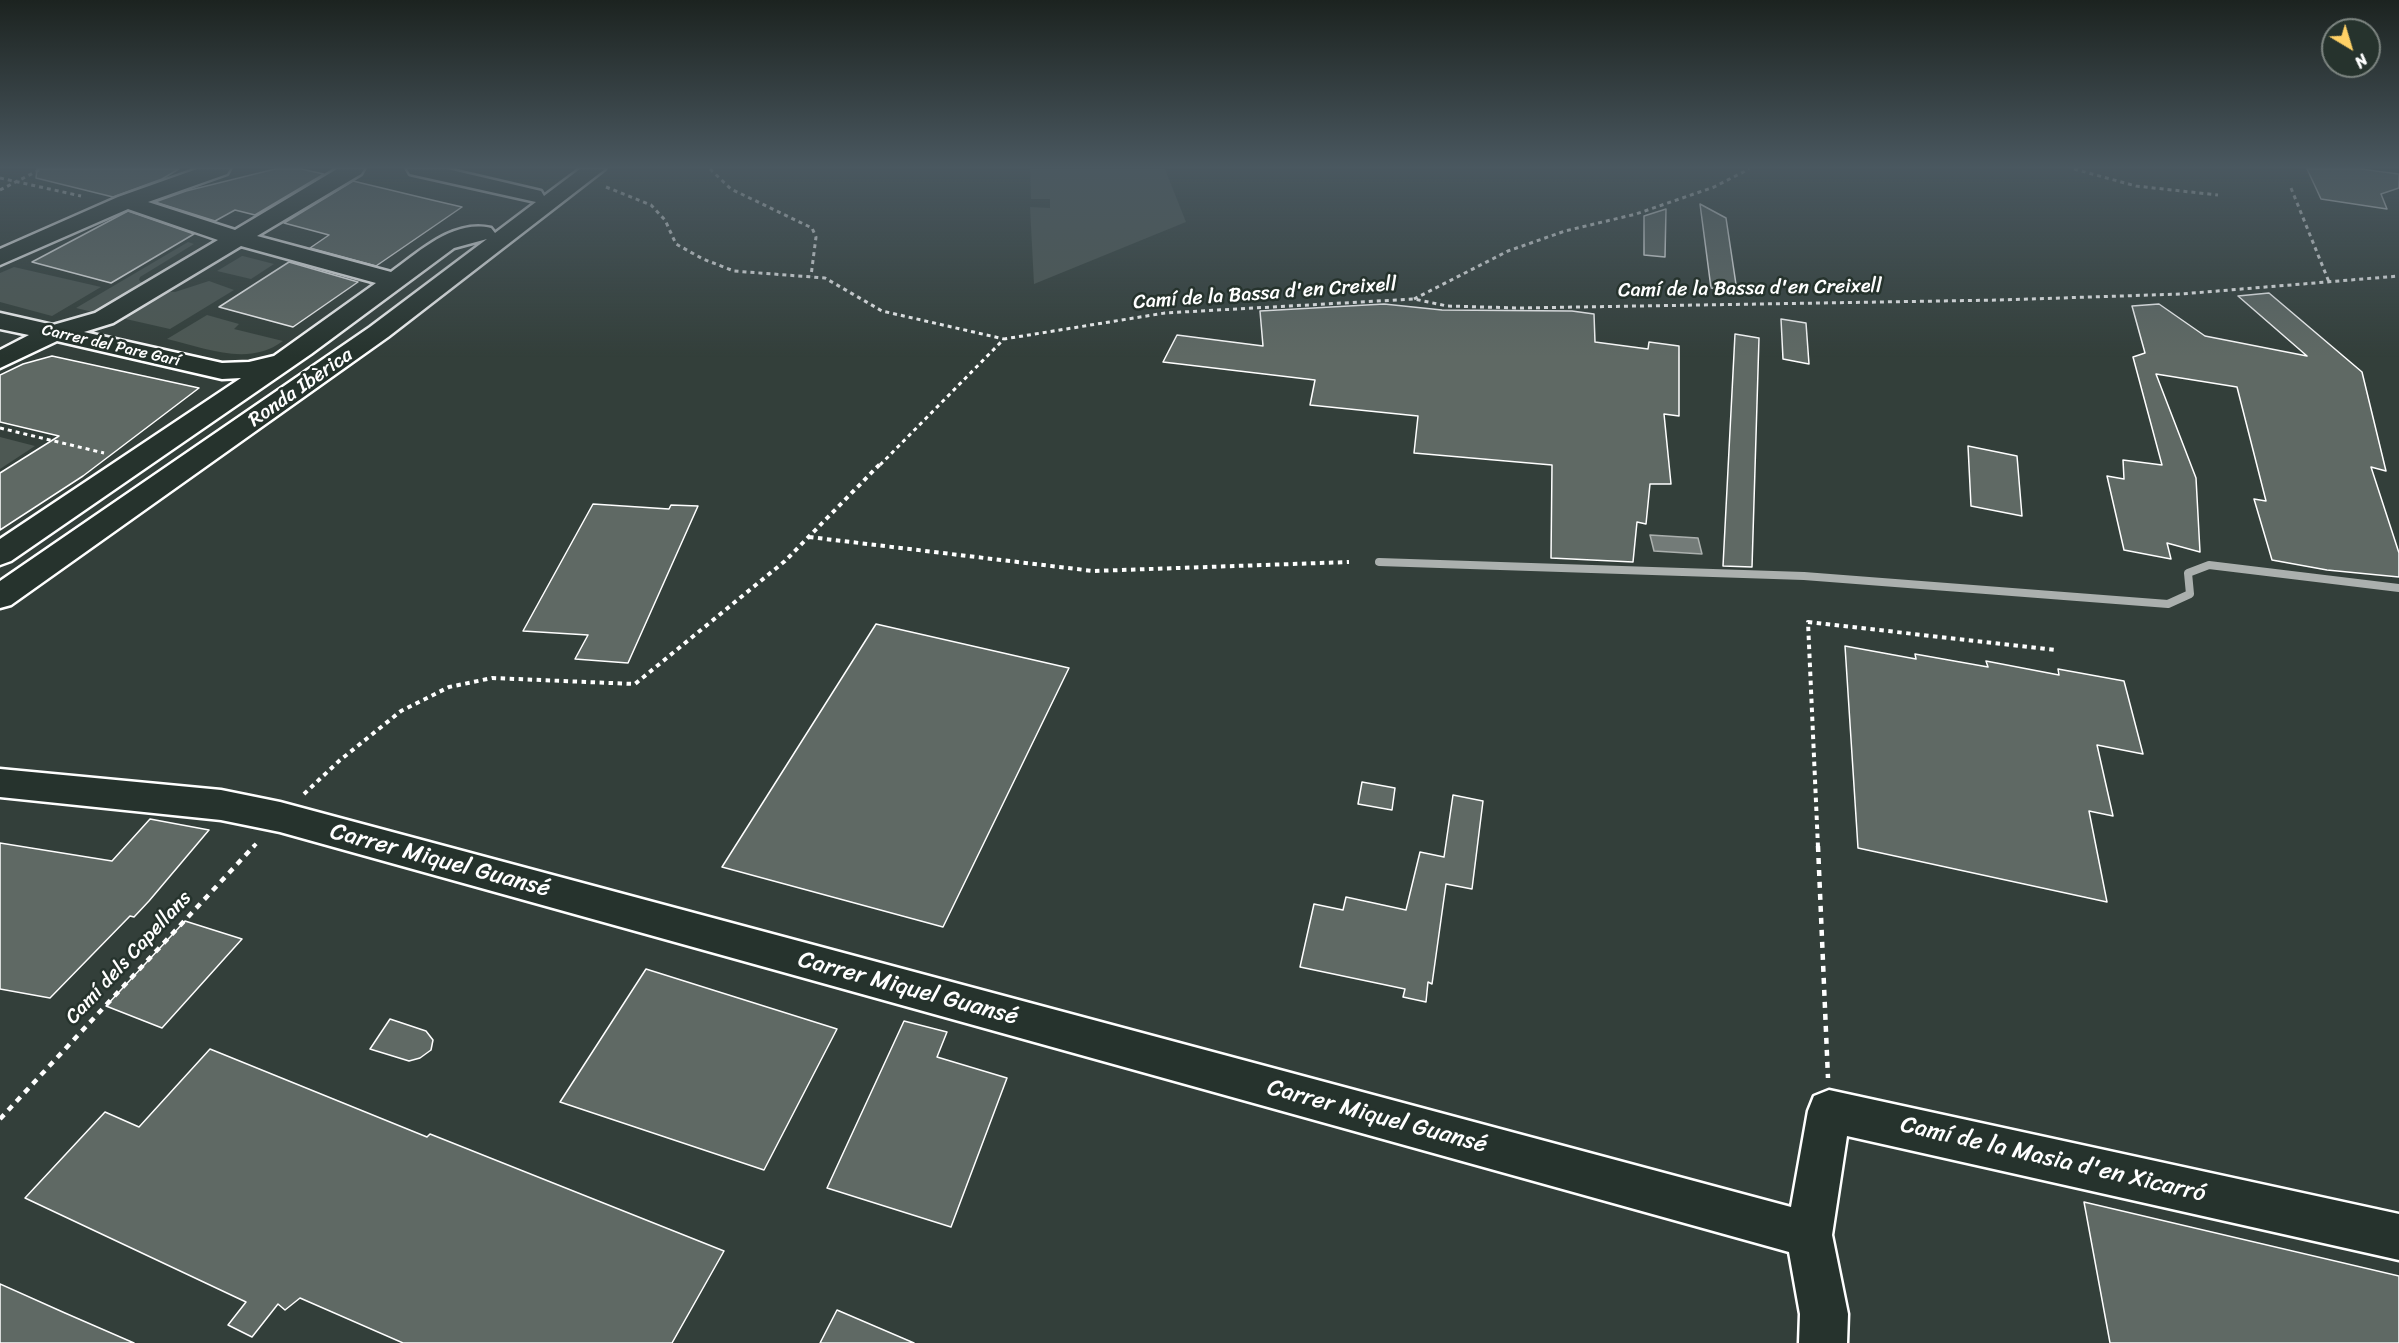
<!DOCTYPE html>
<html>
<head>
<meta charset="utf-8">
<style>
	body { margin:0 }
	#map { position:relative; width:2399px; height:1343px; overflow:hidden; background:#333f3a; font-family:Sriracha,sans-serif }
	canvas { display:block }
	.north { position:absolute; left:2321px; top:18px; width:60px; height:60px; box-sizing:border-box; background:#26332d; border:2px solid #7d8581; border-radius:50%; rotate:142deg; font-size:16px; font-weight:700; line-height:24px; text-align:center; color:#fff }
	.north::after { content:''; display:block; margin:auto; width:21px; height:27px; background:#ffd166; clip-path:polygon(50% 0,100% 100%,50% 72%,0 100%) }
</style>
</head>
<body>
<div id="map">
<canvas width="2399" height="1343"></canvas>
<div class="north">N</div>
</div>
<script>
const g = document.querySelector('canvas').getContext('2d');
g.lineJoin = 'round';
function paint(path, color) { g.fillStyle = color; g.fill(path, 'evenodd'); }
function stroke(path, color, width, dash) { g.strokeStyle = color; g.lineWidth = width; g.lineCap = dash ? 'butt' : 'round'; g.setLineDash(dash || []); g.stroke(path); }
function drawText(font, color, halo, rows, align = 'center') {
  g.font = font + ' Sriracha,sans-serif'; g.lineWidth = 5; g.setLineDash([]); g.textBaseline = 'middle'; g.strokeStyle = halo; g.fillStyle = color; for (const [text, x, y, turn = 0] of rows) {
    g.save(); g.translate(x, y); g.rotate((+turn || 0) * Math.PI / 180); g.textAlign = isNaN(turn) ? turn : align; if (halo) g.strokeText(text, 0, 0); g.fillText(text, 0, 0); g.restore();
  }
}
paint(new Path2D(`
	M 1030,169 L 1165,169 L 1186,222 L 1034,284 L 1030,207 L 1050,208 L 1050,199 L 1031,199 Z
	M 188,242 L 194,244 L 140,277 L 139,280 L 146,287 L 101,314 L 76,308 Z
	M 242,256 L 243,256 L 274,264 L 251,279 L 217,271 Z
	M 14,267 L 101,287 L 52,316 L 0,302 L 0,273 Z
	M 209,281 L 234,290 L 170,329 L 117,317 L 159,291 L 175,292 Z
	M 207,315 L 239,324 L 234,329 L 283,341 C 248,367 206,348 167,339 Z
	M 0,437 L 35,446 L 0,469 Z`), '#4d5853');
const water = new Path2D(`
	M 1650,535 L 1698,538 L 1702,554 L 1654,551 Z`);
paint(water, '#737b78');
stroke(water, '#abb0ae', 1.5);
stroke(new Path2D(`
	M 1379,562 L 1804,576 L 2168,604 L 2190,594 L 2188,573 L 2209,565 L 2399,588`), '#abb0ae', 8);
const building = new Path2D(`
	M 37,169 L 179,169 L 162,179 L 113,197 L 36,178 Z
	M 275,169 L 301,169 L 324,174 L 255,215 L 235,210 L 215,221 L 155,202 L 186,191 Z
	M 2307,169 L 2361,169 L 2399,174 L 2399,188 L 2381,194 L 2387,209 L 2321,199 Z
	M 353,181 L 432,200 L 462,207 L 376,266 L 310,248 L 329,235 L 284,223 Z
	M 1700,204 L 1726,218 L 1737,291 L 1711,288 Z
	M 1666,209 L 1665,257 L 1644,255 L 1644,216 Z
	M 128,211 L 194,234 L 111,283 L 32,262 Z
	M 289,262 L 358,282 L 293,327 L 219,307 Z
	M 2269,293 L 2362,372 L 2386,471 L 2371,467 L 2399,553 L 2399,577 L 2327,570 L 2272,560 L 2254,499 L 2266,501 L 2237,387 L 2156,374 L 2196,478 L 2200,552 L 2167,543 L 2171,559 L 2124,550 L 2107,476 L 2124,479 L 2123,460 L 2162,465 L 2133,357 L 2145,353 L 2132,306 L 2159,304 L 2205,336 L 2307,356 L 2238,296 Z
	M 1384,304 L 1442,310 L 1572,311 L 1594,314 L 1595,342 L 1648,349 L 1649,342 L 1679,346 L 1679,416 L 1664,414 L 1671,484 L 1650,484 L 1646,524 L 1637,522 L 1633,562 L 1551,558 L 1552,465 L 1414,453 L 1418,416 L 1310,405 L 1315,380 L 1163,362 L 1177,335 L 1263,346 L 1260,311 Z
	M 1781,319 L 1806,323 L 1809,364 L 1783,359 Z
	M 1735,334 L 1759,338 L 1752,567 L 1723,566 Z
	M 52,356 L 199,388 L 83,476 L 0,530 L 0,473 L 59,436 L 0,422 L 0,375 L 23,364 Z
	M 1968,446 L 2017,456 L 2022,516 L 1971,506 Z
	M 593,504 L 669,509 L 671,505 L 698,506 L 628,663 L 575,659 L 588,635 L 523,631 Z
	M 876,624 L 1069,668 L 943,927 L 722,867 Z
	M 1845,646 L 1916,659 L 1915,654 L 1988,667 L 1986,661 L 2059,675 L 2058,669 L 2124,681 L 2143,754 L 2097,745 L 2113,816 L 2089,811 L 2107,902 L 1858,848 Z
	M 1362,782 L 1395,788 L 1392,810 L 1358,804 Z
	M 1453,795 L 1483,801 L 1472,889 L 1446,884 L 1432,984 L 1428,982 L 1426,1002 L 1403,997 L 1405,989 L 1300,967 L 1314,904 L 1343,910 L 1346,897 L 1406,910 L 1420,852 L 1444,857 Z
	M 150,819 L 209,830 L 149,901 L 134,917 L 130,916 L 50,998 L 0,989 L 0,843 L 112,861 Z
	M 185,921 L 242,939 L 162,1028 L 106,1006 Z
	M 646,969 L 837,1029 L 764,1170 L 560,1102 Z
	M 390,1019 L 426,1031 L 433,1040 L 431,1050 L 420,1058 L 409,1061 L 370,1049 Z
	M 904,1021 L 947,1032 L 937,1057 L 1007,1078 L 951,1227 L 827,1188 Z
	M 210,1049 L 427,1137 L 430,1134 L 724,1251 L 672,1343 L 403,1343 L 300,1298 L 285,1310 L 278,1304 L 252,1337 L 228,1325 L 246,1302 L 25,1198 L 105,1112 L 139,1127 Z
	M 2084,1202 L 2399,1276 L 2399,1343 L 2110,1343 Z
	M 0,1284 L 65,1313 L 134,1343 L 0,1343 Z
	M 837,1310 L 914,1343 L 820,1343 Z`);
paint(building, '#5f6964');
stroke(building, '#fff', 1.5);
const minor = new Path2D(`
	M 197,169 L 230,169 L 227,174 L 148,202 L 235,230 L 337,169 L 364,169 L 361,174 L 257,236 L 391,272 C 419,252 453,219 491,228 L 495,233 L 536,202 L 410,174 L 407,169 L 447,169 L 541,191 L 544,196 L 580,169 L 605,169 L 388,337 L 11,605 L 0,608 L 0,581 L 370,327 L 487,239 L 454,248 L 311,354 L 11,561 L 0,565 L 0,539 L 241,378 L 222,379 L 57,341 L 0,368 L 0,350 L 29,335 L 0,329 L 0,313 L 53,325 L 95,313 L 218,240 L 128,209 L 0,265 L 0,249 L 118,197 ZM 241,246 L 376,283 L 274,356 L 249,362 L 222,363 L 84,332 L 113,323 Z
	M 0,769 L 221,790 L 280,802 L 1791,1207 L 1808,1111 L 1814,1096 L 1829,1090 L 2399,1214 L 2399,1260 L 1847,1136 L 1832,1235 L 1848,1314 L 1847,1343 L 1799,1343 L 1800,1314 L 1789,1252 L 280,832 L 221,820 L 0,797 Z`);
stroke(minor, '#fff', 5);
stroke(new Path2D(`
	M 710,169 L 731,189 L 812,228 L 816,237 L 811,276
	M 2074,169 L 2136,186 L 2218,195
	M 0,178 L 81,196
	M 606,187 L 651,205 L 665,220 L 676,244 L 703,259 L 734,271 L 825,278 L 882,311 L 1004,339
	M 2291,188 L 2329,282
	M 0,190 L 41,169
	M 1414,299 L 1508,251 L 1565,231 L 1636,214 L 1714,187 L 1749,169
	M 0,428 L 104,453
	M 880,465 L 1004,339 L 1165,313 L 1414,299 L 1447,306 L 1519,308 L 2000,300 L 2181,294 L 2399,276`), '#fff', 3, [4, 4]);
stroke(new Path2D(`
	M 809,537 L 1093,571 L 1349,562
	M 304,794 L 339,761 L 401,711 L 449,687 L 492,678 L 635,684 L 785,561 L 881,463
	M 253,847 L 257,843
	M 1818,847 L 1808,622 L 2055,650`), '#fff', 4, [4.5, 4.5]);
stroke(new Path2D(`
	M 1818,846 L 1828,1078
	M 0,1119 L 254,846`), '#fff', 4.5, [6, 6]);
paint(minor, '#26332d');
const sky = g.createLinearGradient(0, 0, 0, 357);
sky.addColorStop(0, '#1c2320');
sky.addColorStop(0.47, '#4a5860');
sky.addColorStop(1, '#4a586000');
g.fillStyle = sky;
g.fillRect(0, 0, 2399, 357);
drawText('16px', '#fff', '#26332d', [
	["Carrer del Pare Garí",111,346,13]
]);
drawText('20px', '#fff', '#26332d', [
	["Camí de la Bassa d'en Creixell",1750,289,-1],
	["Camí de la Bassa d'en Creixell",1265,294,-4],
	["Ronda Ibèrica",301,388,-35],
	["Camí dels Capellans",129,958,-47]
]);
drawText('24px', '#fff', '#26332d', [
	["Carrer Miquel Guansé",440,861,15],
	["Carrer Miquel Guansé",908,989,15],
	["Carrer Miquel Guansé",1377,1117,15],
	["Camí de la Masia d'en Xicarró",2053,1160,13]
]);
</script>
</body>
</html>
